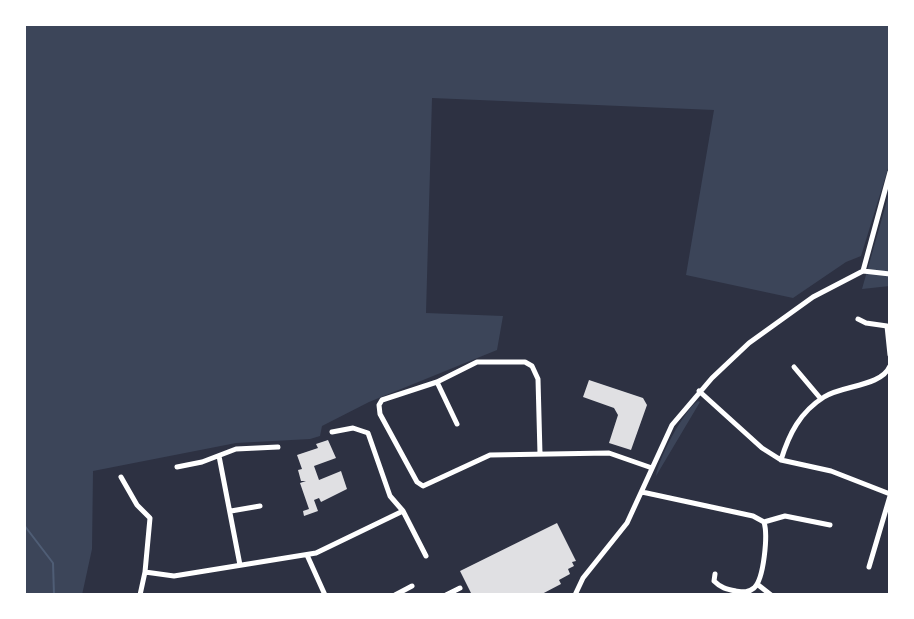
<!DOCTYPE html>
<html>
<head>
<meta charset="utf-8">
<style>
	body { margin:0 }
	#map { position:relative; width:914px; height:619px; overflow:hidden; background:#2d3142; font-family:"Archivo Narrow",sans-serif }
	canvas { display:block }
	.frame { position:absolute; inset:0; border:26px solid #fff; pointer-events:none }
</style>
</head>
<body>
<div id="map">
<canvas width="914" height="619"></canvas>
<div class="frame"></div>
</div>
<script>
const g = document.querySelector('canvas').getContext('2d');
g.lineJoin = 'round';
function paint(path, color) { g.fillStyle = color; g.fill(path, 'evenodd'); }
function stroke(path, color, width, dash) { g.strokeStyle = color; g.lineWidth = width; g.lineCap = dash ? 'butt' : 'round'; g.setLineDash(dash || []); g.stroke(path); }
paint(new Path2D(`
	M 24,24 L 890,24 L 890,162 L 861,256 L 846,262 L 793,298 L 686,275 L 714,110 L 432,98 L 426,313 L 503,316 L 497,350 L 369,402 L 322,426 L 320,436 L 310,439 L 236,443 L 93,471 L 92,549 L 82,595 L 24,595 Z
	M 890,190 L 890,286 L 862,289 Z
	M 698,401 L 700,402 L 656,476 C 658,459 684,410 698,401 Z`), '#3c4559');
stroke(new Path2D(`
	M 24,525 L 53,563 L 54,595`), '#4f5d75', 2);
paint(new Path2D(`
	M 589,380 L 643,398 L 647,405 L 631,450 L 609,443 L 618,415 L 614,408 L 583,397 Z
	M 328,440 L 336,458 L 314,466 L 319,480 L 341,471 L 347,489 L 321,502 L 319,498 L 314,500 L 318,511 L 304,516 L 303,511 L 309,509 L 300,483 L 306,481 L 301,481 L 298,470 L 302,469 L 297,455 L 318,448 L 316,444 Z
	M 557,523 L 576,561 L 572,562 L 574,566 L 568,569 L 570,574 L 559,580 L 561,584 L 540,595 L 472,595 L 460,571 Z`), '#e0e0e3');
stroke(new Path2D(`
	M 863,271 L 890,172
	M 858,319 L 866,323 L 887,326 L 890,355
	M 794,367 L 821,399
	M 437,382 L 457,424
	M 699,391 L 762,448 L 781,460 L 831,471 L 890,494
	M 540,454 L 538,379 L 532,366 L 525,362 L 477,362 L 437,382 L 382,400 L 379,405 L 380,414 L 417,482 L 423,486 L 490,455 L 609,453 L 652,468
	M 219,456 L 240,565
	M 781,460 C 789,434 800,412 824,397 C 842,385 881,387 890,366
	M 177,467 L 202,462 L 236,449 L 278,447
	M 121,477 L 137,505 L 150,518 L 145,572
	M 642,492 L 753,516 L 764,522 C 768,535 764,579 754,588 C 748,593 743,592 736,591 C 726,589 721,588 714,581 L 715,574
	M 231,511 L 260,506
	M 403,511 L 426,556
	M 764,522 L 785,516 L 830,525
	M 307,555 L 325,595
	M 869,567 L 890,496
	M 757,584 L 771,595
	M 140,595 L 145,572 L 174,576 L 316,553 L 403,511 L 390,496 L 368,433 L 353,428 L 332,432
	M 395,595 L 412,586
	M 446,595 L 460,588
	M 575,595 L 583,578 L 627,523 L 672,425 L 712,378 L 749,343 L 813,297 L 863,271 L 890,274`), '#fff', 5);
</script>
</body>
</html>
